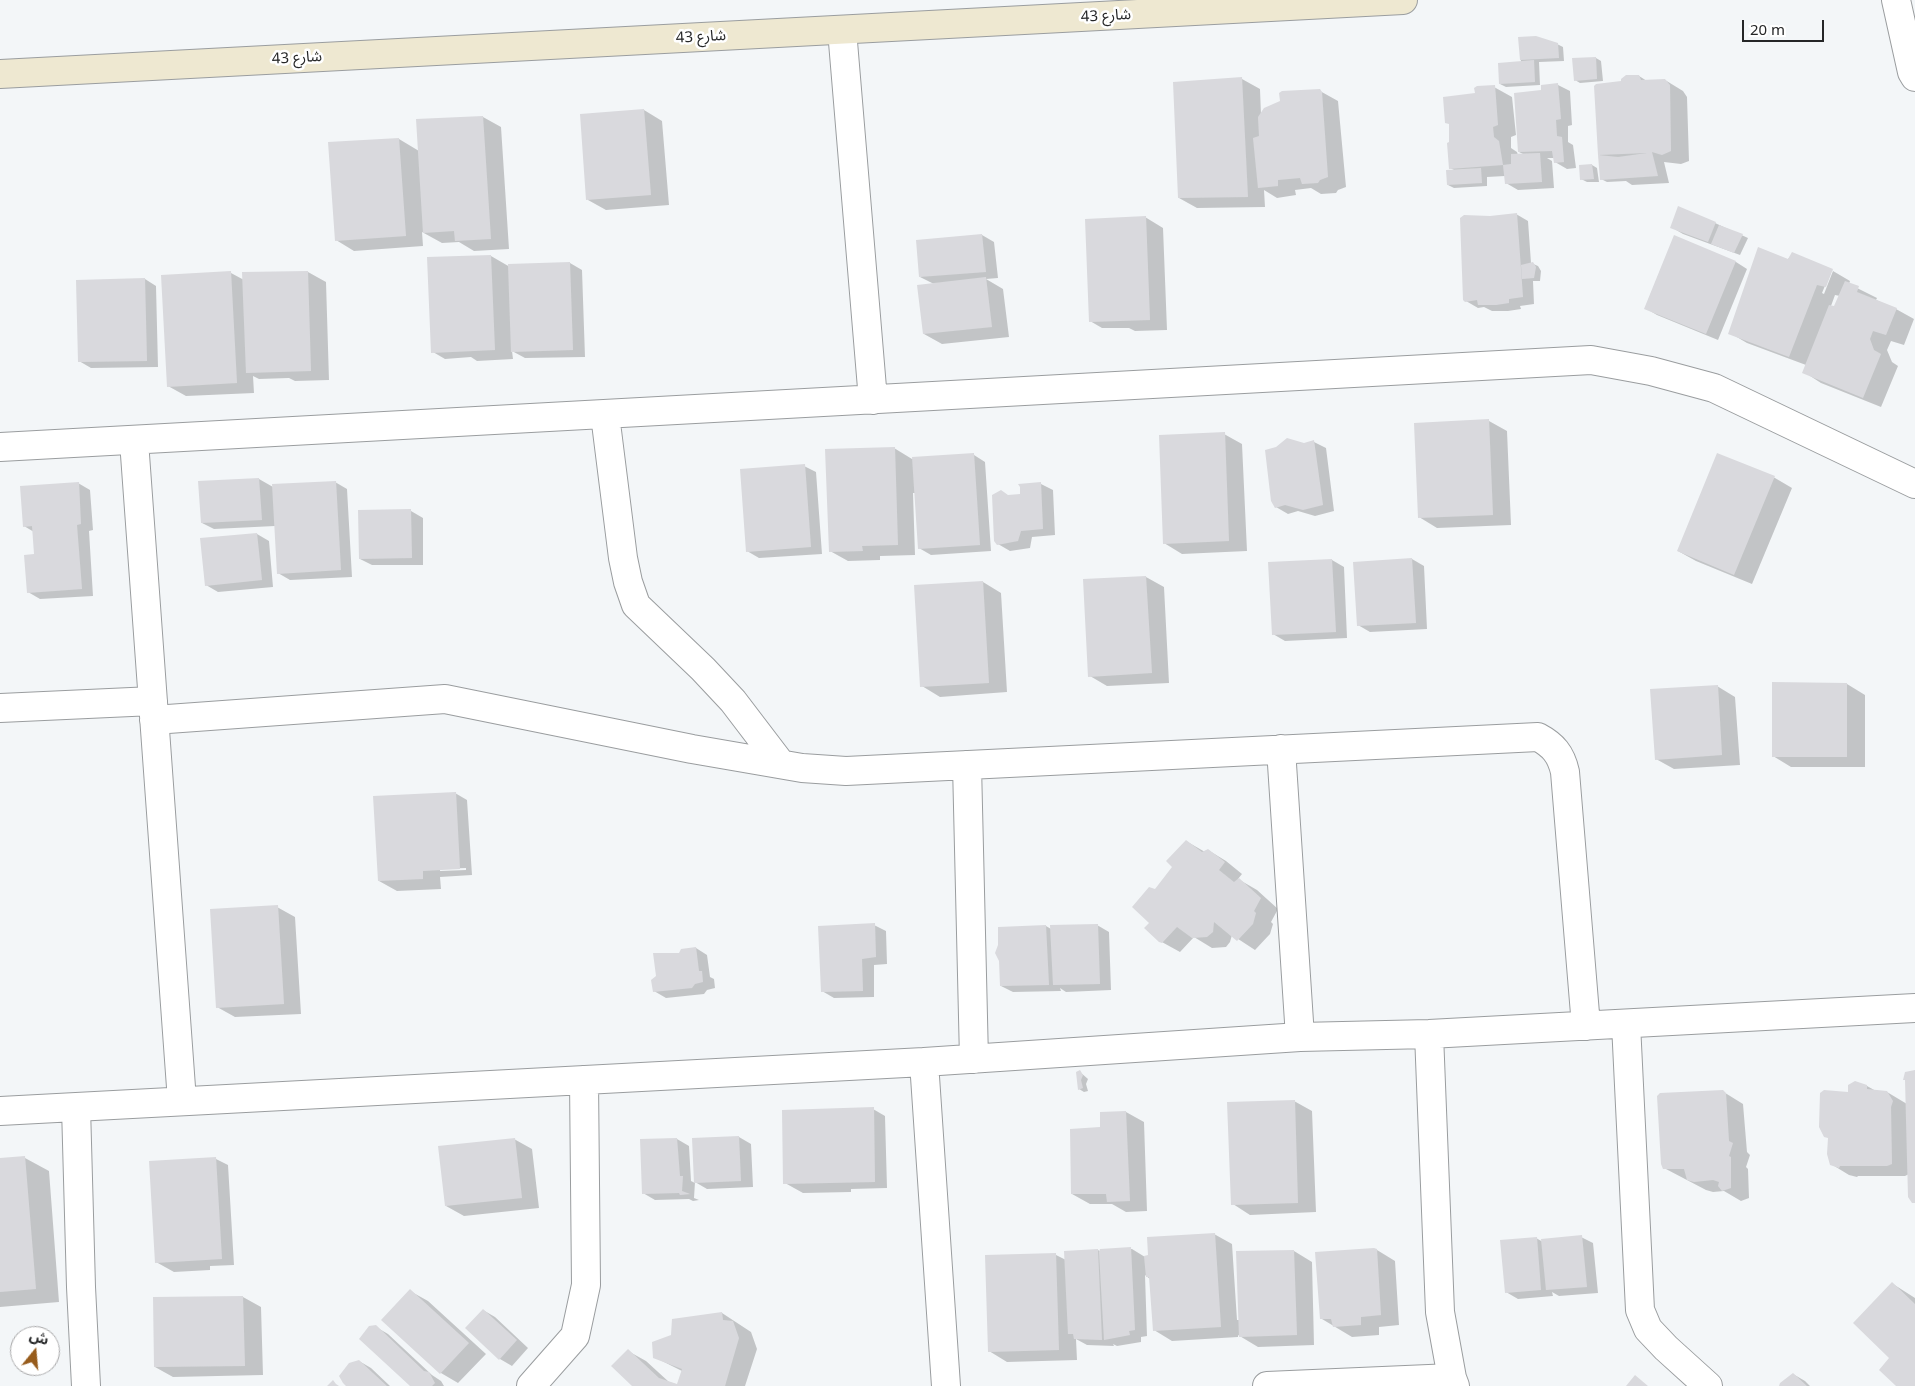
<!DOCTYPE html>
<html>
<head>
<meta charset="utf-8">
<style>
	body { margin:0 }
	#map { position:relative; width:1915px; height:1386px; overflow:hidden; background:#f3f6f8; font-family:"Noto Sans","Noto Sans Arabic",sans-serif }
	canvas { display:block }
	.north { position:absolute; left:10px; top:1326px; width:50px; height:50px; box-sizing:border-box; background:#fff; border:1px solid #a8a8a9; border-radius:50%; rotate:17deg; font-size:14px; font-weight:700; line-height:20px; text-align:center; color:#252627 }
	.north::after { content:''; display:block; margin:auto; width:18px; height:22px; background:#975c1c; clip-path:polygon(50% 0,100% 100%,50% 72%,0 100%) }
	.scale { position:absolute; left:1742px; top:20px; width:82px; height:22px; box-sizing:border-box; border:2px solid #252627; border-top:0; padding-left:6px; font-size:15px; line-height:18px; white-space:nowrap; color:#252627; -webkit-text-stroke:4px #fff; paint-order:stroke }
</style>
</head>
<body>
<div id="map">
<canvas width="1915" height="1386"></canvas>
<div class="north">ش</div>
<div class="scale">20 m</div>
</div>
<script>
const g = document.querySelector('canvas').getContext('2d');
g.lineJoin = 'round';
function paint(path, color) { g.fillStyle = color; g.fill(path, 'evenodd'); }
function stroke(path, color, width, dash) { g.strokeStyle = color; g.lineWidth = width; g.lineCap = dash ? 'butt' : 'round'; g.setLineDash(dash || []); g.stroke(path); }
function drawText(font, color, halo, rows, align = 'center') {
  g.font = font + ' "Noto Sans","Noto Sans Arabic",sans-serif'; g.lineWidth = 5; g.setLineDash([]); g.textBaseline = 'middle'; g.strokeStyle = halo; g.fillStyle = color; for (const [text, x, y, turn = 0] of rows) {
    g.save(); g.translate(x, y); g.rotate((+turn || 0) * Math.PI / 180); g.textAlign = isNaN(turn) ? turn : align; if (halo) g.strokeText(text, 0, 0); g.fillText(text, 0, 0); g.restore();
  }
}
paint(new Path2D(`
	M 1519,38 L 1557,44 L 1563,47 L 1564,61 L 1539,62 L 1540,85 L 1506,87 L 1500,84 L 1521,62 Z
	M 1596,58 L 1601,61 L 1603,81 L 1580,83 L 1575,80 Z
	M 1639,76 L 1647,81 L 1665,80 L 1683,91 L 1687,97 L 1689,161 L 1681,164 L 1664,162 L 1669,183 L 1632,185 L 1626,181 L 1607,182 L 1601,179 L 1595,87 L 1623,82 Z
	M 1242,79 L 1260,89 L 1261,115 L 1320,91 L 1338,101 L 1346,187 L 1338,190 L 1336,193 L 1321,194 L 1311,188 L 1295,190 L 1296,195 L 1277,198 L 1264,190 L 1265,207 L 1197,208 L 1179,198 Z
	M 1558,85 L 1570,91 L 1572,125 L 1568,126 L 1568,142 L 1573,145 L 1576,168 L 1567,169 L 1555,162 L 1554,158 L 1547,158 L 1552,161 L 1554,188 L 1518,190 L 1506,183 L 1505,176 L 1487,177 L 1487,186 L 1454,188 L 1448,185 L 1456,171 L 1450,168 L 1477,94 L 1494,87 L 1512,97 L 1516,135 L 1511,137 L 1511,148 L 1517,152 L 1518,155 L 1525,155 L 1519,152 L 1542,91 Z
	M 644,110 L 662,121 L 669,205 L 606,210 L 588,200 L 581,115 Z
	M 483,117 L 501,127 L 509,249 L 474,251 L 459,242 L 442,243 L 422,232 L 423,246 L 354,251 L 336,240 L 399,139 L 419,151 L 418,121 Z
	M 1592,165 L 1597,168 L 1599,182 L 1587,182 L 1581,179 Z
	M 1516,214 L 1528,221 L 1531,263 L 1538,266 L 1541,271 L 1540,281 L 1533,281 L 1534,304 L 1520,306 L 1521,309 L 1508,311 L 1492,311 L 1484,307 L 1478,308 L 1466,301 L 1490,217 Z
	M 1145,217 L 1163,228 L 1167,330 L 1135,331 L 1129,328 L 1102,328 L 1090,321 Z
	M 1715,223 L 1748,238 L 1740,255 L 1683,234 L 1671,227 Z
	M 982,235 L 994,242 L 998,278 L 986,279 L 1003,289 L 1009,337 L 942,344 L 924,334 L 934,284 L 920,277 Z
	M 1674,237 L 1736,262 L 1747,269 L 1718,340 L 1657,315 L 1645,308 Z
	M 1792,254 L 1833,271 L 1831,271 L 1822,293 L 1824,294 L 1833,271 L 1850,281 L 1849,284 L 1877,298 L 1876,300 L 1896,309 L 1914,319 L 1904,345 L 1891,341 L 1887,350 L 1892,362 L 1898,366 L 1881,407 L 1821,383 L 1804,372 L 1806,365 L 1747,343 L 1730,333 ZM 1835,295 L 1840,296 L 1835,307 L 1831,306 Z
	M 491,256 L 510,267 L 570,263 L 582,270 L 585,357 L 525,358 L 512,351 L 513,359 L 477,361 L 471,357 L 445,359 L 433,352 Z
	M 308,272 L 326,282 L 329,380 L 295,381 L 289,378 L 259,379 L 253,376 L 254,393 L 186,396 L 168,386 L 231,273 L 244,280 Z
	M 145,279 L 156,286 L 158,367 L 91,368 L 79,361 Z
	M 1489,421 L 1507,431 L 1511,525 L 1437,528 L 1419,517 Z
	M 1224,434 L 1242,444 L 1247,551 L 1182,554 L 1164,543 Z
	M 1314,442 L 1326,448 L 1334,511 L 1315,516 L 1298,511 L 1288,514 L 1276,507 L 1304,445 Z
	M 894,448 L 912,459 L 974,455 L 985,462 L 991,551 L 931,555 L 919,548 L 916,493 L 913,493 L 915,555 L 880,556 L 880,560 L 848,561 L 830,551 Z
	M 1718,454 L 1775,478 L 1792,488 L 1752,584 L 1696,561 L 1678,551 Z
	M 804,466 L 816,472 L 822,554 L 759,558 L 747,551 Z
	M 259,479 L 273,487 L 335,482 L 347,489 L 352,577 L 290,580 L 278,573 L 275,526 L 214,529 L 202,523 L 199,482 Z
	M 78,483 L 90,490 L 93,530 L 89,531 L 93,596 L 40,599 L 28,592 L 36,555 L 34,532 L 24,526 Z
	M 1041,484 L 1053,490 L 1055,535 L 1032,537 L 1030,548 L 1010,551 L 998,544 L 1009,496 L 1021,495 Z
	M 411,511 L 423,518 L 423,565 L 372,565 L 360,559 Z
	M 257,534 L 269,541 L 273,587 L 218,592 L 206,585 Z
	M 1412,559 L 1424,566 L 1427,629 L 1370,632 L 1358,625 Z
	M 1332,560 L 1344,567 L 1347,638 L 1285,641 L 1273,634 Z
	M 1146,577 L 1164,587 L 1169,683 L 1107,686 L 1090,676 Z
	M 983,582 L 1001,593 L 1007,692 L 940,697 L 922,686 Z
	M 1847,684 L 1865,695 L 1865,767 L 1791,767 L 1773,756 Z
	M 1717,686 L 1735,697 L 1740,765 L 1674,769 L 1656,759 Z
	M 455,793 L 467,800 L 472,875 L 440,877 L 441,889 L 397,891 L 379,881 ZM 466,868 L 466,870 L 440,871 L 440,869 Z
	M 1186,841 L 1205,852 L 1208,850 L 1226,861 L 1242,874 L 1238,879 L 1257,890 L 1278,909 L 1271,922 L 1273,924 L 1270,934 L 1255,950 L 1232,935 L 1230,942 L 1226,947 L 1212,948 L 1194,937 L 1180,952 L 1160,941 L 1150,923 L 1155,890 L 1174,867 Z
	M 277,907 L 295,917 L 301,1014 L 235,1017 L 217,1007 Z
	M 874,925 L 886,931 L 887,964 L 874,965 L 874,997 L 834,998 L 822,991 Z
	M 1097,925 L 1109,932 L 1111,990 L 1066,992 L 1060,988 L 1061,991 L 1013,992 L 1001,986 L 999,928 L 1046,926 L 1051,929 Z
	M 696,948 L 707,955 L 710,977 L 714,979 L 715,988 L 707,990 L 704,994 L 666,998 L 654,991 L 680,955 Z
	M 1915,1071 L 1915,1203 L 1909,1174 L 1905,1176 L 1858,1176 L 1857,1177 L 1849,1175 L 1831,1164 L 1850,1093 L 1867,1086 L 1876,1091 L 1887,1092 L 1907,1104 Z
	M 1080,1072 L 1088,1079 L 1086,1084 L 1088,1091 L 1084,1092 L 1079,1089 Z
	M 1722,1091 L 1743,1104 L 1747,1152 L 1750,1155 L 1746,1167 L 1748,1169 L 1749,1198 L 1741,1201 L 1724,1191 L 1713,1192 L 1706,1190 L 1664,1168 Z
	M 1294,1101 L 1312,1111 L 1316,1212 L 1250,1215 L 1233,1204 Z
	M 873,1109 L 885,1116 L 887,1188 L 851,1189 L 851,1192 L 803,1193 L 785,1183 Z
	M 1126,1112 L 1144,1122 L 1147,1211 L 1126,1212 L 1112,1204 L 1090,1204 L 1072,1194 L 1101,1128 L 1101,1113 Z
	M 739,1137 L 751,1144 L 753,1187 L 707,1189 L 695,1182 L 694,1198 L 699,1200 L 693,1201 L 689,1199 L 655,1200 L 643,1193 L 677,1139 L 689,1146 L 691,1181 L 695,1183 L 693,1139 Z
	M 514,1139 L 532,1149 L 539,1208 L 464,1216 L 446,1206 Z
	M 25,1158 L 49,1171 L 59,1302 L 0,1307 L 0,1159 Z
	M 216,1159 L 228,1165 L 234,1265 L 210,1266 L 210,1270 L 174,1272 L 156,1262 Z
	M 1214,1234 L 1232,1244 L 1237,1320 L 1239,1320 L 1237,1252 L 1294,1251 L 1312,1262 L 1314,1345 L 1258,1347 L 1238,1335 L 1238,1337 L 1172,1341 L 1154,1330 L 1150,1279 L 1145,1275 L 1147,1336 L 1141,1337 L 1141,1342 L 1117,1346 L 1113,1344 L 1114,1346 L 1087,1345 L 1076,1339 L 1077,1360 L 1007,1362 L 989,1351 L 1056,1255 L 1066,1260 L 1098,1250 L 1101,1252 L 1101,1250 L 1132,1249 L 1145,1257 Z
	M 1581,1237 L 1593,1243 L 1598,1293 L 1559,1296 L 1552,1292 L 1553,1296 L 1518,1299 L 1506,1292 L 1536,1238 L 1543,1242 Z
	M 1377,1250 L 1395,1261 L 1399,1325 L 1379,1327 L 1379,1335 L 1352,1337 L 1322,1319 Z
	M 1893,1284 L 1915,1298 L 1915,1386 L 1898,1386 L 1890,1358 Z
	M 410,1291 L 428,1301 L 486,1354 L 458,1383 L 441,1373 Z
	M 243,1297 L 261,1307 L 263,1375 L 173,1377 L 155,1367 Z
	M 483,1310 L 495,1317 L 528,1348 L 512,1366 L 500,1359 L 467,1328 Z
	M 722,1313 L 751,1332 L 757,1349 L 745,1386 L 633,1386 L 628,1351 L 646,1361 L 669,1382 L 678,1385 L 682,1371 L 654,1357 L 673,1336 Z
	M 376,1327 L 388,1334 L 432,1375 L 441,1381 L 444,1386 L 411,1386 Z
	M 359,1361 L 371,1368 L 390,1386 L 348,1386 Z
	M 1793,1374 L 1805,1381 L 1810,1386 L 1780,1386 Z`), '#0003');
paint(new Path2D(`
	M 1536,36 L 1558,43 L 1559,58 L 1520,60 L 1518,37 Z
	M 1596,57 L 1597,79 L 1574,81 L 1572,58 Z
	M 1534,60 L 1535,82 L 1499,84 L 1498,63 Z
	M 1626,75 L 1639,75 L 1641,80 L 1665,79 L 1670,85 L 1671,151 L 1662,155 L 1652,152 L 1658,176 L 1600,180 L 1598,155 L 1618,157 L 1647,153 L 1598,155 L 1594,86 L 1596,84 L 1621,81 L 1621,79 Z
	M 1242,77 L 1248,197 L 1178,198 L 1173,82 Z
	M 1558,83 L 1561,119 L 1556,120 L 1557,136 L 1562,137 L 1564,162 L 1554,163 L 1552,151 L 1518,152 L 1514,93 L 1541,90 L 1541,85 Z
	M 1495,85 L 1498,125 L 1493,127 L 1494,137 L 1499,141 L 1503,165 L 1449,169 L 1447,143 L 1449,142 L 1449,124 L 1445,123 L 1443,97 L 1475,93 L 1474,88 L 1477,86 Z
	M 1320,89 L 1322,92 L 1328,177 L 1320,180 L 1318,183 L 1302,184 L 1300,178 L 1278,180 L 1278,186 L 1258,188 L 1253,138 L 1259,136 L 1258,117 L 1264,108 L 1280,101 L 1279,93 L 1282,91 Z
	M 644,109 L 651,195 L 586,200 L 580,114 Z
	M 483,116 L 491,239 L 455,241 L 454,231 L 423,233 L 416,119 Z
	M 399,138 L 406,236 L 335,241 L 328,142 Z
	M 1540,153 L 1542,182 L 1505,184 L 1503,165 L 1511,164 L 1511,154 Z
	M 1592,164 L 1594,179 L 1580,180 L 1579,165 Z
	M 1481,168 L 1482,183 L 1447,185 L 1446,170 Z
	M 1678,206 L 1716,222 L 1708,242 L 1670,228 Z
	M 1517,213 L 1523,297 L 1509,299 L 1509,303 L 1496,305 L 1478,305 L 1477,300 L 1465,302 L 1463,300 L 1460,218 L 1464,215 L 1490,216 Z
	M 1146,216 L 1150,320 L 1089,322 L 1085,219 Z
	M 1719,225 L 1743,234 L 1734,253 L 1711,244 Z
	M 982,234 L 986,272 L 919,277 L 916,240 Z
	M 1674,235 L 1736,261 L 1706,334 L 1644,309 Z
	M 1758,247 L 1788,259 L 1792,252 L 1833,269 L 1826,287 L 1817,285 L 1789,357 L 1728,334 Z
	M 491,255 L 495,350 L 431,353 L 427,257 Z
	M 570,262 L 573,350 L 511,352 L 508,264 Z
	M 1533,262 L 1536,267 L 1534,278 L 1522,279 L 1521,265 Z
	M 231,271 L 237,383 L 167,387 L 161,275 Z
	M 308,271 L 311,371 L 246,373 L 242,272 Z
	M 986,277 L 992,327 L 923,334 L 917,285 Z
	M 145,278 L 147,361 L 78,362 L 76,280 Z
	M 1845,281 L 1859,286 L 1857,292 L 1897,308 L 1886,335 L 1873,331 L 1870,339 L 1874,350 L 1881,354 L 1863,398 L 1802,373 L 1829,305 L 1834,306 Z
	M 1489,419 L 1493,515 L 1418,518 L 1414,423 Z
	M 1225,432 L 1229,541 L 1163,544 L 1159,435 Z
	M 1287,438 L 1304,443 L 1314,440 L 1323,505 L 1303,510 L 1285,505 L 1275,508 L 1271,501 L 1265,450 L 1276,447 Z
	M 895,447 L 898,545 L 862,546 L 863,551 L 829,552 L 825,449 Z
	M 974,453 L 980,545 L 918,549 L 912,457 Z
	M 1717,453 L 1775,476 L 1734,575 L 1677,551 Z
	M 805,464 L 811,547 L 746,552 L 740,469 Z
	M 259,478 L 262,520 L 201,523 L 198,481 Z
	M 336,481 L 341,570 L 277,574 L 272,484 Z
	M 79,482 L 81,524 L 77,525 L 82,589 L 27,593 L 24,555 L 34,554 L 32,526 L 23,527 L 20,486 Z
	M 1041,482 L 1043,529 L 1021,531 L 1018,541 L 997,545 L 994,541 L 992,495 L 1001,490 L 1008,495 L 1020,494 L 1020,487 L 1018,484 Z
	M 411,509 L 412,558 L 359,559 L 358,510 Z
	M 257,533 L 262,580 L 205,586 L 200,538 Z
	M 1412,558 L 1416,623 L 1357,626 L 1353,562 Z
	M 1332,559 L 1336,632 L 1272,635 L 1268,562 Z
	M 1146,576 L 1152,673 L 1088,677 L 1083,579 Z
	M 983,581 L 989,683 L 920,687 L 914,585 Z
	M 1772,682 L 1847,683 L 1847,757 L 1772,757 Z
	M 1718,685 L 1722,755 L 1655,760 L 1650,689 Z
	M 456,792 L 460,869 L 423,871 L 423,879 L 378,881 L 373,796 Z
	M 1186,840 L 1202,852 L 1208,849 L 1225,862 L 1219,870 L 1234,882 L 1239,878 L 1261,898 L 1254,911 L 1256,913 L 1253,924 L 1237,941 L 1214,922 L 1213,932 L 1207,937 L 1192,938 L 1177,927 L 1162,943 L 1159,942 L 1144,928 L 1149,923 L 1132,907 L 1149,887 L 1155,889 L 1172,867 L 1166,861 Z
	M 278,905 L 284,1004 L 216,1008 L 210,909 Z
	M 875,923 L 876,957 L 862,959 L 863,991 L 821,992 L 818,926 Z
	M 1098,924 L 1100,984 L 1053,985 L 1050,925 Z
	M 1046,925 L 1049,985 L 1000,986 L 999,961 L 995,953 L 998,945 L 998,927 Z
	M 696,947 L 699,971 L 702,971 L 703,982 L 695,984 L 692,988 L 653,992 L 651,980 L 656,976 L 653,953 L 679,953 L 681,949 Z
	M 1080,1070 L 1083,1075 L 1081,1080 L 1083,1088 L 1078,1090 L 1076,1072 Z
	M 1915,1070 L 1915,1203 L 1912,1203 L 1908,1197 L 1905,1080 L 1903,1080 L 1905,1072 Z
	M 1855,1081 L 1867,1085 L 1867,1089 L 1887,1091 L 1893,1101 L 1891,1107 L 1892,1164 L 1887,1166 L 1840,1166 L 1839,1168 L 1830,1165 L 1827,1154 L 1828,1138 L 1824,1137 L 1819,1127 L 1820,1093 L 1824,1090 L 1848,1092 L 1848,1085 Z
	M 1723,1090 L 1726,1093 L 1729,1141 L 1733,1143 L 1729,1156 L 1731,1157 L 1731,1188 L 1722,1191 L 1718,1186 L 1719,1182 L 1713,1180 L 1694,1182 L 1687,1180 L 1684,1169 L 1663,1169 L 1661,1164 L 1657,1096 L 1660,1093 Z
	M 1295,1100 L 1298,1203 L 1231,1205 L 1227,1102 Z
	M 874,1107 L 875,1182 L 783,1184 L 782,1110 Z
	M 1126,1111 L 1130,1201 L 1107,1202 L 1106,1194 L 1071,1194 L 1070,1129 L 1100,1127 L 1100,1112 Z
	M 739,1136 L 741,1181 L 694,1183 L 692,1138 Z
	M 515,1138 L 522,1198 L 445,1206 L 438,1146 Z
	M 677,1138 L 680,1176 L 683,1176 L 682,1191 L 690,1194 L 680,1195 L 679,1193 L 642,1194 L 640,1139 Z
	M 25,1156 L 36,1289 L 0,1292 L 0,1158 Z
	M 216,1157 L 222,1259 L 155,1263 L 149,1161 Z
	M 1215,1233 L 1221,1327 L 1153,1331 L 1149,1277 L 1146,1277 L 1144,1256 L 1148,1255 L 1147,1237 Z
	M 1582,1235 L 1587,1287 L 1546,1290 L 1541,1239 Z
	M 1537,1237 L 1541,1290 L 1505,1293 L 1500,1240 Z
	M 1131,1247 L 1135,1330 L 1129,1331 L 1130,1335 L 1104,1340 L 1099,1252 L 1100,1249 Z
	M 1374,1248 L 1377,1249 L 1381,1315 L 1361,1317 L 1361,1325 L 1333,1327 L 1331,1319 L 1320,1319 L 1315,1252 Z
	M 1098,1249 L 1102,1340 L 1074,1339 L 1073,1334 L 1068,1334 L 1064,1251 Z
	M 1294,1250 L 1297,1335 L 1239,1337 L 1236,1251 Z
	M 1056,1253 L 1059,1350 L 988,1352 L 985,1255 Z
	M 1892,1282 L 1915,1304 L 1915,1386 L 1896,1386 L 1879,1370 L 1889,1358 L 1853,1323 Z
	M 410,1289 L 469,1343 L 440,1374 L 381,1320 Z
	M 243,1296 L 245,1366 L 154,1367 L 153,1297 Z
	M 483,1309 L 517,1340 L 499,1360 L 465,1328 Z
	M 722,1312 L 723,1320 L 733,1321 L 739,1338 L 725,1386 L 632,1386 L 611,1366 L 628,1349 L 659,1378 L 677,1384 L 682,1369 L 653,1358 L 652,1342 L 671,1335 L 672,1319 Z
	M 376,1325 L 424,1371 L 429,1372 L 435,1383 L 432,1386 L 410,1386 L 359,1339 L 369,1326 Z
	M 359,1360 L 387,1386 L 346,1386 L 343,1383 L 339,1376 L 349,1363 Z
	M 1793,1373 L 1807,1386 L 1779,1386 L 1780,1383 Z
	M 1635,1375 L 1648,1386 L 1626,1386 Z
	M 333,1380 L 336,1384 L 339,1386 L 327,1386 Z`), '#d9d9dd');
const street = new Path2D(`
	M 1896,0 L 1912,72 L 1915,77
	M 842,30 L 873,400
	M 605,415 L 623,558 L 628,582 L 636,605 L 703,669 L 733,701 L 781,764
	M 134,441 L 182,1101
	M 0,447 L 1591,360 L 1651,371 L 1714,388 L 1915,484
	M 0,708 L 153,701
	M 154,720 L 445,699 L 692,749 L 802,768 L 846,771 L 1538,737 C 1553,745 1561,754 1565,772 L 1586,1026
	M 1281,749 L 1300,1037
	M 967,765 L 974,1059
	M 1626,1024 L 1640,1310 L 1648,1329 L 1666,1348 L 1708,1386
	M 1429,1034 L 1440,1312 L 1452,1378 L 1455,1386
	M 924,1062 L 946,1386
	M 76,1107 L 81,1287 L 86,1386
	M 0,1111 L 924,1062 L 1300,1037 L 1429,1034 L 1915,1008
	M 531,1386 L 575,1336 L 586,1285 L 584,1080
	M 1267,1386 L 1452,1378`);
const secondary = new Path2D(`
	M 0,74 L 1403,0`);
stroke(street, '#9a9d9f', 30);
stroke(secondary, '#9a9d9f', 30);
stroke(street, '#fff', 28);
stroke(secondary, '#eee8d1', 28);
drawText('15px', '#252627', '#fff', [
	["شارع 43",1106,16,-3],
	["شارع 43",701,37,-3],
	["شارع 43",297,58,-3]
]);
</script>
</body>
</html>
